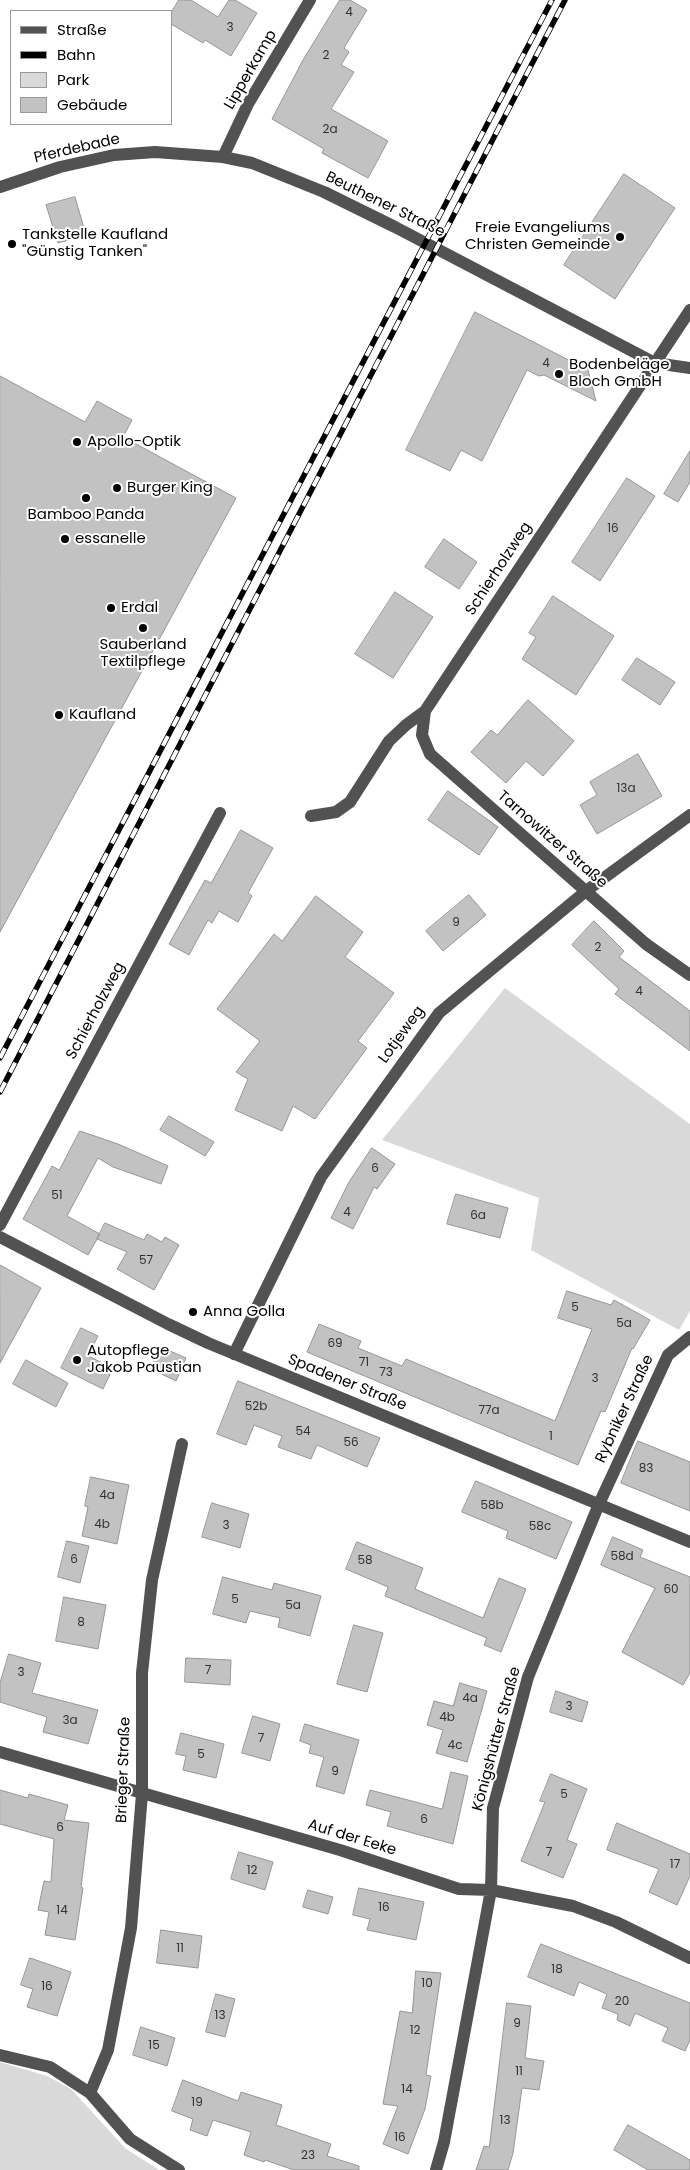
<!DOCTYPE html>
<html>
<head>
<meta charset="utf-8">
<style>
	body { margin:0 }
	#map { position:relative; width:690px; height:2170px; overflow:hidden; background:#fff; font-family:Poppins,sans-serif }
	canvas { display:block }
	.legend { position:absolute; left:10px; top:10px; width:162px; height:115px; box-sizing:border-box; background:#fff; border:1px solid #999; margin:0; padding:6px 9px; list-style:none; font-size:15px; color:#000 }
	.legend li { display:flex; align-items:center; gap:10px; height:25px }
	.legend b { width:25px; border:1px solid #999 }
</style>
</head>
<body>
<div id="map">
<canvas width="690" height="2170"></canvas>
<ul class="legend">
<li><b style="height:6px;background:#525252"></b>Straße</li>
<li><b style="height:6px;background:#000"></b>Bahn</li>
<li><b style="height:14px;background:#d9d9d9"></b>Park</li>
<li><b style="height:14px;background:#c2c2c2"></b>Gebäude</li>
</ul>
</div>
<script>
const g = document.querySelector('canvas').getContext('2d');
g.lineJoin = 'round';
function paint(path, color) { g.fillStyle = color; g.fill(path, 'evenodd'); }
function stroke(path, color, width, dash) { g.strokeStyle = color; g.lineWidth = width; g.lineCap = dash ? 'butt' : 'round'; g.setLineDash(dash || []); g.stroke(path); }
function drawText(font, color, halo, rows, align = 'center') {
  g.font = font + ' Poppins,sans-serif'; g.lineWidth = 4; g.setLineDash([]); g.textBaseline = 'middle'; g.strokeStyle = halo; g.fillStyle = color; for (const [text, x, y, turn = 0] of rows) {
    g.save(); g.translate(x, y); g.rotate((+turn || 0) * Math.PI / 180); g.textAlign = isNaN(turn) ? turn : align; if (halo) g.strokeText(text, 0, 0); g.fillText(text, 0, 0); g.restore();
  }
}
paint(new Path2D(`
	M 505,988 L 690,1124 L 690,1311 L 679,1330 L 531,1250 L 539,1198 L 382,1140 Z
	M 0,2062 L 47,2076 L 71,2089 L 125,2148 L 159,2170 L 0,2170 Z`), '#d9d9d9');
const building = new Path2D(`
	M 179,0 L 191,0 L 218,17 L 229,0 L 235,0 L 257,13 L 231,56 L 205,40 L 203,43 L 171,24 L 171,13 Z
	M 340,0 L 350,0 L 367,10 L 344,48 L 349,52 L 341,65 L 354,72 L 331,109 L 388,141 L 368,178 L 322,153 L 324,149 L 272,119 L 303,60 Z
	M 624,174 L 675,208 L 615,299 L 564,265 Z
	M 75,197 L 86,235 L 58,243 L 46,205 Z
	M 475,312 L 588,370 L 596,401 L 544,375 L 539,376 L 527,370 L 482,461 L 461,450 L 450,471 L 406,450 Z
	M 0,376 L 85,422 L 97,401 L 132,420 L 123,437 L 236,498 L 0,932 Z
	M 690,451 L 690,482 L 678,502 L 664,494 Z
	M 627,478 L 655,496 L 600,581 L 572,562 Z
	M 444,539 L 477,562 L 459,589 L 425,567 Z
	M 395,592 L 433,617 L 393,678 L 355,654 Z
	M 553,596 L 614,636 L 576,695 L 522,659 L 536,637 L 529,633 Z
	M 637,658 L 675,682 L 660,705 L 622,680 Z
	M 528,700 L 574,741 L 543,776 L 526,761 L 506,783 L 471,752 L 491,730 L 497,735 Z
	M 638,754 L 662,796 L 597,834 L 580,805 L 597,795 L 590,782 Z
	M 448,791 L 498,827 L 479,855 L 428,820 Z
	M 241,830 L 273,848 L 248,893 L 252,896 L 238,922 L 219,911 L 212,923 L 208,920 L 189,955 L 169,944 L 205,880 L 211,883 Z
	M 469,895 L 486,915 L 443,951 L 426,931 Z
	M 316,896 L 363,932 L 345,957 L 394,993 L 358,1041 L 367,1048 L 315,1119 L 293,1106 L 282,1131 L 235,1110 L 248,1079 L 236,1072 L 260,1041 L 217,1009 L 274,934 L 282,941 Z
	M 594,921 L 624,951 L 619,957 L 690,1011 L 690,1051 L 615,994 L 619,989 L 572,945 Z
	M 169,1116 L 214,1142 L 205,1156 L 160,1130 Z
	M 80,1131 L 118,1144 L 168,1166 L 161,1184 L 113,1167 L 98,1158 L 67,1216 L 100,1234 L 88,1255 L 23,1219 L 52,1166 L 59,1170 Z
	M 372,1148 L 395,1164 L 377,1189 L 374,1187 L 353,1229 L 331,1218 L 349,1182 Z
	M 456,1194 L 508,1208 L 500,1238 L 447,1224 Z
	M 105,1223 L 144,1240 L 147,1234 L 162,1242 L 165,1237 L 179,1245 L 154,1290 L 117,1269 L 127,1252 L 97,1239 Z
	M 0,1265 L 41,1288 L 0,1363 Z
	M 567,1291 L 611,1305 L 614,1300 L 650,1320 L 633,1349 L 632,1348 L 605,1412 L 601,1411 L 578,1465 L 307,1352 L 319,1324 L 361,1341 L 358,1348 L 402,1366 L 406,1359 L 555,1421 L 592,1329 L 558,1318 Z
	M 81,1328 L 98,1336 L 88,1356 L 113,1368 L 103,1389 L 61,1368 Z
	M 161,1347 L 186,1358 L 176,1381 L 151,1369 Z
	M 26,1360 L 68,1383 L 56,1407 L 13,1384 Z
	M 238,1381 L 380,1438 L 367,1467 L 317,1445 L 311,1459 L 278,1447 L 282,1436 L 254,1425 L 246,1445 L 217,1434 Z
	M 638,1441 L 690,1462 L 690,1511 L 621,1483 Z
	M 91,1477 L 129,1485 L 117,1544 L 82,1536 L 88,1507 L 85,1506 Z
	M 476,1481 L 572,1522 L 556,1559 L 506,1538 L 508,1531 L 462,1512 Z
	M 212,1503 L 249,1514 L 240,1548 L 202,1537 Z
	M 613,1537 L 643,1550 L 640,1557 L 690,1577 L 690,1673 L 683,1685 L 622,1652 L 655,1588 L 601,1565 Z
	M 67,1541 L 89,1546 L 80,1583 L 58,1577 Z
	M 357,1542 L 423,1568 L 415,1589 L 483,1618 L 499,1578 L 526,1589 L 501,1652 L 484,1645 L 487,1638 L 385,1596 L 388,1587 L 346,1569 Z
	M 223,1577 L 272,1590 L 274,1583 L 321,1596 L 310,1636 L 278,1627 L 280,1618 L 250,1611 L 246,1623 L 213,1614 Z
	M 64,1597 L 106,1605 L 98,1649 L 56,1641 Z
	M 354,1625 L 383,1633 L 367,1692 L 337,1684 Z
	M 9,1654 L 41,1663 L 32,1693 L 98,1710 L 88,1744 L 43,1732 L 47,1717 L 0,1702 L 0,1683 Z
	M 186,1658 L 231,1660 L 230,1685 L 185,1682 Z
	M 460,1683 L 487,1691 L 467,1762 L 436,1753 L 443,1730 L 427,1725 L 434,1701 L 453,1706 Z
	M 556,1691 L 588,1702 L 582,1722 L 550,1712 Z
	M 253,1716 L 280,1724 L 270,1761 L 242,1753 Z
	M 305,1724 L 359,1740 L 344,1794 L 316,1786 L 324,1757 L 309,1753 L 311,1745 L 300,1741 Z
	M 181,1733 L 224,1744 L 216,1778 L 183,1770 L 186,1756 L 176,1754 Z
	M 451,1772 L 468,1776 L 453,1844 L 387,1826 L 391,1812 L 366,1805 L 370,1790 L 442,1809 Z
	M 551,1774 L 587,1789 L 567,1840 L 577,1844 L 563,1878 L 521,1861 L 545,1802 L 540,1801 Z
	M 0,1790 L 28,1798 L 29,1794 L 68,1805 L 64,1820 L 89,1823 L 81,1887 L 83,1888 L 75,1940 L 45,1935 L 49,1912 L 38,1910 L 44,1881 L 51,1882 L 54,1839 L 0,1824 Z
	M 617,1823 L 690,1854 L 690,1876 L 677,1905 L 649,1892 L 659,1869 L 607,1850 Z
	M 239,1852 L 273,1862 L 265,1890 L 231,1879 Z
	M 359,1888 L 424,1902 L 416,1940 L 367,1930 L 370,1919 L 353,1915 Z
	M 308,1890 L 333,1897 L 328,1914 L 303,1907 Z
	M 161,1930 L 202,1936 L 198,1968 L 157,1963 Z
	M 541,1944 L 690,2003 L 690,2040 L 685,2051 L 662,2041 L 668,2028 L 635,2013 L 630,2026 L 617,2020 L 618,2014 L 602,2008 L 607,1994 L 579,1982 L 574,1996 L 528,1977 Z
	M 30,1958 L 71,1972 L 57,2016 L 27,2007 L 33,1989 L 21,1985 Z
	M 416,1971 L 441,1973 L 426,2075 L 431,2076 L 425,2109 L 408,2154 L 383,2144 L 398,2106 L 383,2104 L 400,2011 L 412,2013 Z
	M 216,1994 L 235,1999 L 225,2037 L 206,2032 Z
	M 507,2003 L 531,2006 L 525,2058 L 544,2061 L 539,2090 L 522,2088 L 513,2153 L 508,2170 L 476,2170 L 484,2146 L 489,2147 Z
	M 141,2027 L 175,2038 L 167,2066 L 133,2055 Z
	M 183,2080 L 238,2101 L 241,2092 L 282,2105 L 276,2125 L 331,2144 L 327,2156 L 359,2166 L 359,2170 L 294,2170 L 265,2160 L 264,2162 L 244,2155 L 251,2132 L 213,2120 L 207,2136 L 190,2130 L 193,2119 L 172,2111 Z
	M 628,2125 L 690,2160 L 690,2170 L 648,2170 L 614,2150 Z`);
paint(building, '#c2c2c2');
stroke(building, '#969696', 1);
stroke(new Path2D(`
	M 223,157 L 248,104 L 310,0
	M 0,187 L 60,167 L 114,155 L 155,152 L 223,157 L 252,163 L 324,192 L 395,227 L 655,363 L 690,368
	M 425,711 L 422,735 L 430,754 L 646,944 L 690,975
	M 311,816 L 336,812 L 350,802 L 389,741 L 406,725 L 425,711 L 690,310
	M 0,1225 L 220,813
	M 0,1237 L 168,1324 L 208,1343 L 690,1542
	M 234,1354 L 321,1177 L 439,1013 L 586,891 L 690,815
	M 0,1752 L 340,1850 L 459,1889 L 491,1890 L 573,1906 L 616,1922 L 690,1958
	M 0,2055 L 50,2067 L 90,2093 L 130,2139 L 179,2170
	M 90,2093 L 108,2050 L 131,1928 L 142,1794 L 142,1673 L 152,1580 L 182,1444
	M 436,2170 L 444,2142 L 491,1890 L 493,1808 L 528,1677 L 599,1504 L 668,1355 L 690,1337`), '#525252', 12);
const rail = new Path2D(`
	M 0,1058 L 552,0
	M 0,1092 L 565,0`);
stroke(rail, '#000', 5.5);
stroke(rail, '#fff', 4, [11]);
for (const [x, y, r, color] of [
	[620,237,5,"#000"],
	[12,244,5,"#000"],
	[559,374,5,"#000"],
	[77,442,5,"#000"],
	[117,488,5,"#000"],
	[86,498,5,"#000"],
	[65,539,5,"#000"],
	[111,608,5,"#000"],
	[143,628,5,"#000"],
	[59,715,5,"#000"],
	[193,1312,5,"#000"],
	[77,1360,5,"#000"]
]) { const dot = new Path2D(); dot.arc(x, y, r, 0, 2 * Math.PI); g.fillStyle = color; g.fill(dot); stroke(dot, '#fff', 2); }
drawText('12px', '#303030', null, [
	["4",349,13],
	["3",230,28],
	["2",326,56],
	["2a",330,130],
	["4",546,364],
	["16",613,529],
	["13a",626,789],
	["9",456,923],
	["2",598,948],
	["4",639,992],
	["6",375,1169],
	["51",57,1196],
	["4",347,1213],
	["6a",478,1216],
	["57",146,1261],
	["5",575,1308],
	["5a",624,1324],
	["69",335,1344],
	["71",364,1363],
	["73",386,1373],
	["3",595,1379],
	["52b",256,1407],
	["77a",489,1411],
	["54",303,1432],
	["1",551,1437],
	["56",351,1443],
	["83",646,1469],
	["4a",107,1496],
	["58b",492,1506],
	["4b",102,1525],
	["3",226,1526],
	["58c",540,1527],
	["58d",622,1557],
	["6",74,1560],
	["58",365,1561],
	["60",671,1590],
	["5",235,1600],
	["5a",293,1606],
	["8",81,1623],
	["7",208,1671],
	["3",21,1673],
	["4a",470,1699],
	["3",569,1707],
	["4b",447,1718],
	["3a",70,1721],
	["7",261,1739],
	["4c",455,1746],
	["5",201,1755],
	["9",335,1772],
	["5",564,1795],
	["6",424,1820],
	["6",60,1828],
	["7",549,1853],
	["17",675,1865],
	["12",252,1871],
	["16",384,1908],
	["14",62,1911],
	["11",180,1949],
	["18",557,1970],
	["10",427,1984],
	["16",47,1987],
	["20",622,2002],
	["13",220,2016],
	["9",517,2024],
	["12",415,2031],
	["15",154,2046],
	["11",519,2072],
	["14",407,2090],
	["19",197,2103],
	["13",505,2121],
	["16",400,2138],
	["23",308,2156]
]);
drawText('15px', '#000', '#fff', [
	["Lipperkamp",251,70,-60],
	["Pferdebade",77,149,-13],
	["Beuthener Straße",385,205,26],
	["Schierholzweg",499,569,-57],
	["Tarnowitzer Straße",552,840,41],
	["Schierholzweg",96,1011,-62],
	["Lotjeweg",402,1035,-54],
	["Spadener Straße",347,1383,22],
	["Rybniker Straße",625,1409,-65],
	["Königshütter Straße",497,1739,-75],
	["Brieger Straße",124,1770,-88],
	["Auf der Eeke",352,1838,17]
]);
drawText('15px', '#000', '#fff', [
	["Freie Evangeliums",610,228,"right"],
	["Christen Gemeinde",610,245,"right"],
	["Tankstelle Kaufland",22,235],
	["\"Günstig Tanken\"",22,252],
	["Bodenbeläge",569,365],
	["Bloch GmbH",569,382],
	["Apollo-Optik",87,442],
	["Burger King",127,488],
	["Bamboo Panda",86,515,"center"],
	["essanelle",75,539],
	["Erdal",121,608],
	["Sauberland",143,645,"center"],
	["Textilpflege",143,662,"center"],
	["Kaufland",69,715],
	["Anna Golla",203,1312],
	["Autopflege",87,1351],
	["Jakob Paustian",87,1368]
], 'left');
</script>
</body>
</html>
